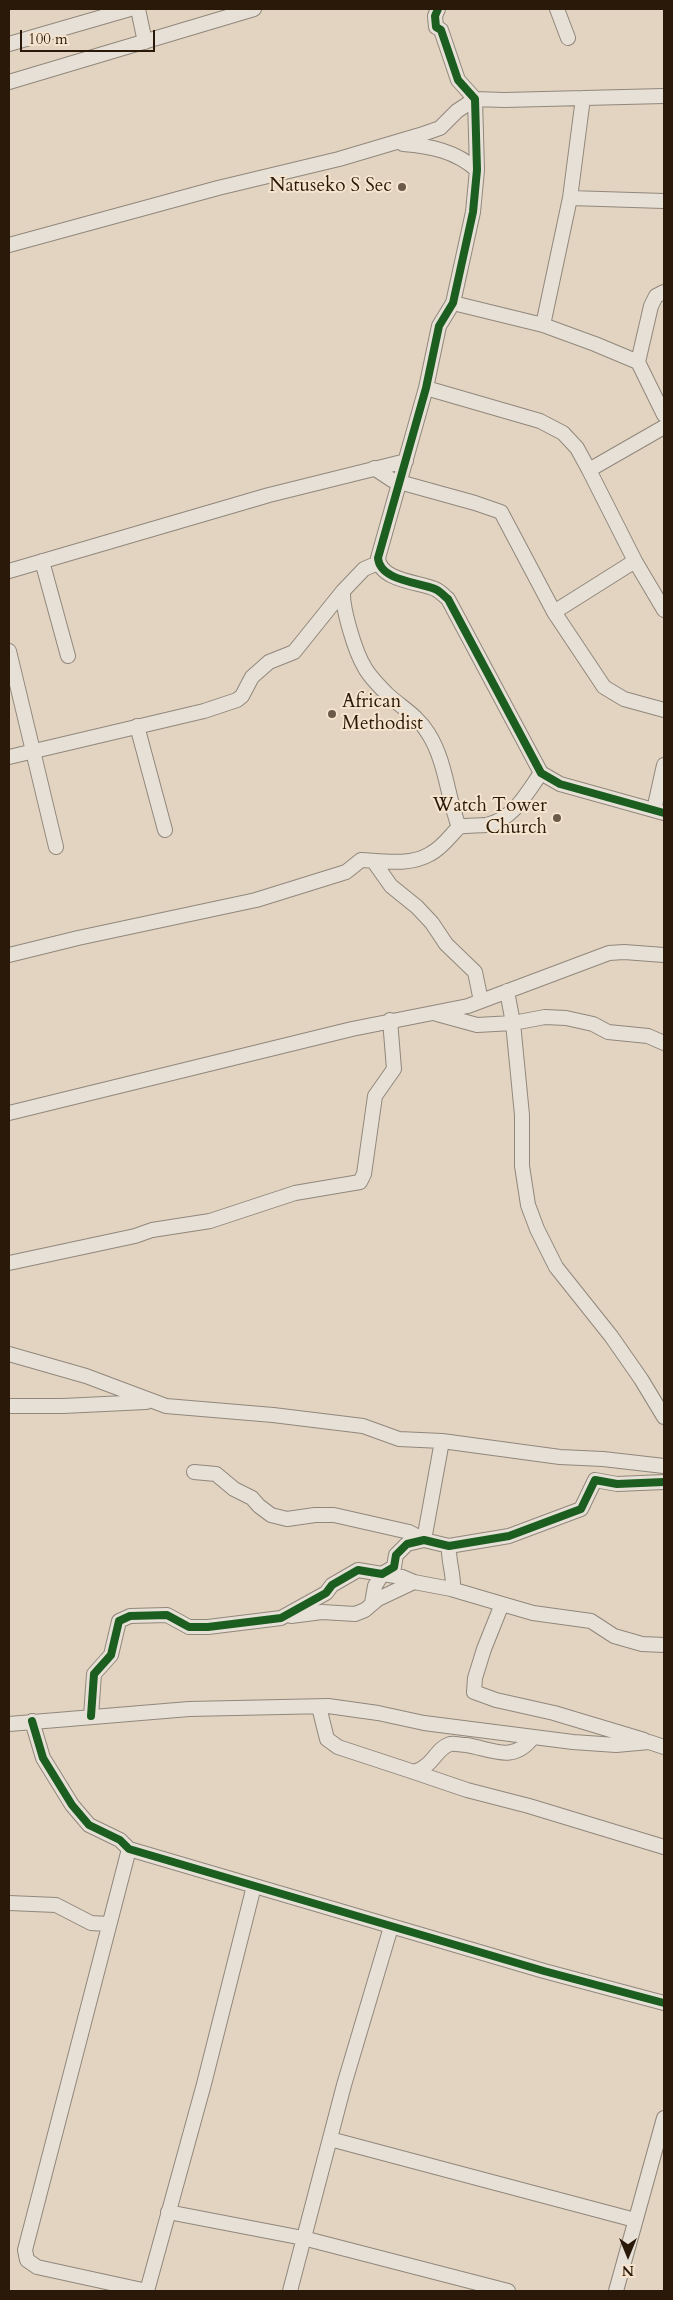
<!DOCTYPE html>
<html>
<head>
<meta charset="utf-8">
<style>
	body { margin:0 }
	#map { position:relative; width:673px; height:2300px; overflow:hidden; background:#e2d4c1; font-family:Cardo,serif }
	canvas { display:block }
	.frame { position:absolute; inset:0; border:10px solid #2a1909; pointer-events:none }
	.north { position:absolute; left:603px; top:2230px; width:50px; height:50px; -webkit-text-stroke:4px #f5e4ce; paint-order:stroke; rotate:180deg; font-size:14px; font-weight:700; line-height:20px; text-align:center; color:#2a1909 }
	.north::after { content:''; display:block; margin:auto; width:18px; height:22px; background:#2a1909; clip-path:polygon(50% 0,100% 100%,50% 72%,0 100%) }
	.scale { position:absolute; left:20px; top:30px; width:135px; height:22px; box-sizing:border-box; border:2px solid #2a1909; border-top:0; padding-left:6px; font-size:15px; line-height:18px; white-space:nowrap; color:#2a1909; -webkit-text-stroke:4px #f5e4ce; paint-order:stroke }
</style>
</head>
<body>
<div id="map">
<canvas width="673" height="2300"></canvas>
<div class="frame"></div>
<div class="north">N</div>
<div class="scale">100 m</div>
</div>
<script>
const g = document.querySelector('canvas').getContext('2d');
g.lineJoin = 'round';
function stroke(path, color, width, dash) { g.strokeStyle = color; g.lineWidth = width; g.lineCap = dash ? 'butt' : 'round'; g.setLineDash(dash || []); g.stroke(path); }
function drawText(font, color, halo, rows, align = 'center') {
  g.font = font + ' Cardo,serif'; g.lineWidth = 4; g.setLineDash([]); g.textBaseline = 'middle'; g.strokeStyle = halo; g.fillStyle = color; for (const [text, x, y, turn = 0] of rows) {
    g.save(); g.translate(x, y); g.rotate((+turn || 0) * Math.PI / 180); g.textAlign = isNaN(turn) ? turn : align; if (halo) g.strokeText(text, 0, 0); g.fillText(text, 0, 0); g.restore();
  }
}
const minor = new Path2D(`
	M 138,9 L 145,42
	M 438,9 L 435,16 L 436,27 L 441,30 L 458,80 L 475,99 L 477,170 L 473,212 L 453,303 L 439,326 L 426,388 L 378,558 C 380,581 419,582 435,589 C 440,591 444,596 448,599 L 541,773 L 560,784 L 664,813
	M 557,9 L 568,38
	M 9,44 L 130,9
	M 9,82 L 254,9
	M 403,144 C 431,146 455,151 477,170
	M 570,198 L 664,201
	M 9,245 L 218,188 L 339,159 L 420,135 L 440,128 L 457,111 L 475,99 L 504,100 L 664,96
	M 453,303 L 543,325 L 595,344 L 638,362 L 664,415
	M 543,325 L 570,198 L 583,98
	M 638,362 L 651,306 L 656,296 L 664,292
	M 426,388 L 540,421 L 563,433 L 577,448 L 589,470 L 635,561 L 664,610
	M 374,468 L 392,480 L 475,503 L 501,512 L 554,612 L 604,687 L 624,699 L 664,710
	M 589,470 L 664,427
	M 42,561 L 68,656
	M 9,571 L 269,495 L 406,461
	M 343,591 C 342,608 355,652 365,668 C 370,677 379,686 387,694 C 401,707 418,716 428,733 C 446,761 447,796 459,827
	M 554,612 L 635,561
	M 9,651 L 56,847
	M 137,726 L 165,830
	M 9,757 L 204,711 L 237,700 L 242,696 L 252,677 L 269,662 L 294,652 L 343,591 L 364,569 L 378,563
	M 654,810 L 664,765
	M 374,862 L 391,886 L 417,907 L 432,923 L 446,944 L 475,972 L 481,1001
	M 9,955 L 78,938 L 256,900 L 346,872 L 361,860 C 382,861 410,866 430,854 C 442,848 450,836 459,827 C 468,825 477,826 486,825 C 513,820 526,794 541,773
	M 507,991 L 513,1023 L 522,1115 L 522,1166 L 528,1205 L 537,1229 L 556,1267 L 611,1336 L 641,1379 L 664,1417
	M 437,1014 L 477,1025 L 513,1023 L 545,1017 L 566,1018 L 593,1024 L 608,1032 L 648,1036 L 664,1043
	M 9,1113 L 352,1029 L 468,1006 L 609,953 L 624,952 L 664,955
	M 9,1263 L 135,1236 L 152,1230 L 210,1221 L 295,1193 L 360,1182 L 364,1174 L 375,1096 L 394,1069 L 390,1020
	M 9,1354 L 86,1376 L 166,1406 L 273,1415 L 363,1426 L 399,1439 L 442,1441 L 560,1457 L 603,1459 L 664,1466
	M 9,1406 L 63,1406 L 146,1402
	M 194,1472 L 216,1474 L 234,1489 L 252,1498 L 259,1506 L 271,1515 L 287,1519 L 315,1515 L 334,1515 L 409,1532 L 424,1540 L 442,1441
	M 449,1546 C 448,1561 454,1574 453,1589
	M 372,1603 L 375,1586 L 382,1574 L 402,1577 L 414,1582
	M 291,1616 L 322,1612 L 355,1614 L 365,1610 L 378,1599 L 414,1582 L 451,1589 L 502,1604
	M 319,1707 L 327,1739 L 338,1747 L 414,1772 C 434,1766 435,1749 450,1744 C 454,1743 461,1745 466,1745 C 492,1749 513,1764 533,1737
	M 91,1716 L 94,1674 L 111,1655 L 119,1621 L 130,1616 L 167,1615 L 189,1627 L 208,1627 L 281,1618 L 326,1593 L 332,1585 L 358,1570 L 382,1574 L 394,1567 L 396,1555 L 407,1544 L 424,1540 L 449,1546 L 509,1536 L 581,1509 L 595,1480 L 617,1484 L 664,1482
	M 32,1721 L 43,1758 L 72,1805 L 89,1825 L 120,1840 L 129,1849 L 544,1971 L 664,2003
	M 9,1724 L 189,1709 L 328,1706 L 378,1713 L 424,1723 L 573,1742 L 616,1745 L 649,1742 L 664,1747
	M 644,1740 L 554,1713 L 496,1700 L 474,1692 L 475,1678 L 484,1649 L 502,1604 L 533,1613 L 591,1621 L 614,1636 L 642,1644 L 664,1645
	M 414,1772 L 467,1790 L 529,1806 L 664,1847
	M 129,1849 L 25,2250 L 27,2260 L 37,2267 L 147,2291
	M 9,1903 L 56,1905 L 91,1923 L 108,1924
	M 330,2139 L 635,2220
	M 168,2212 L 303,2238 L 508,2291
	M 147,2291 L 204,2084 L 254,1886
	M 290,2291 L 344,2085 L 391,1927
	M 616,2291 L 664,2118`);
stroke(minor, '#91877b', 16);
stroke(minor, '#e7e0d7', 14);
stroke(new Path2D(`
	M 438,9 L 435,16 L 436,27 L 441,30 L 458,80 L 475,99 L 477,170 L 473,212 L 453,303 L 439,326 L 426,388 L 378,558 C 380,581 419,582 435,589 C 440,591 444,596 448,599 L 541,773 L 560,784 L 664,813
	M 91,1716 L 94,1674 L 111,1655 L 119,1621 L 130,1616 L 167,1615 L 189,1627 L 208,1627 L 281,1618 L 326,1593 L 332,1585 L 358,1570 L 382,1574 L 394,1567 L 396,1555 L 407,1544 L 424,1540 L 449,1546 L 509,1536 L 581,1509 L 595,1480 L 617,1484 L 664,1482
	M 32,1721 L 43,1758 L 72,1805 L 89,1825 L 120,1840 L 129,1849 L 544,1971 L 664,2003`), '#1b5e20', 8);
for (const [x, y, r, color] of [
	[402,187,5,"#6a5a49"],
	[332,714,5,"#6a5a49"],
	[557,818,5,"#6a5a49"]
]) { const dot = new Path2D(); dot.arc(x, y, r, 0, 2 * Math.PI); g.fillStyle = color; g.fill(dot); stroke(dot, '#f5e4ce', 2); }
drawText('19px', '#2a1909', '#f5e4ce', [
	["Natuseko S Sec",392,187],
	["African",342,703,"left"],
	["Methodist",342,725,"left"],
	["Watch Tower",547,807],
	["Church",547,829]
], 'right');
</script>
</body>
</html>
